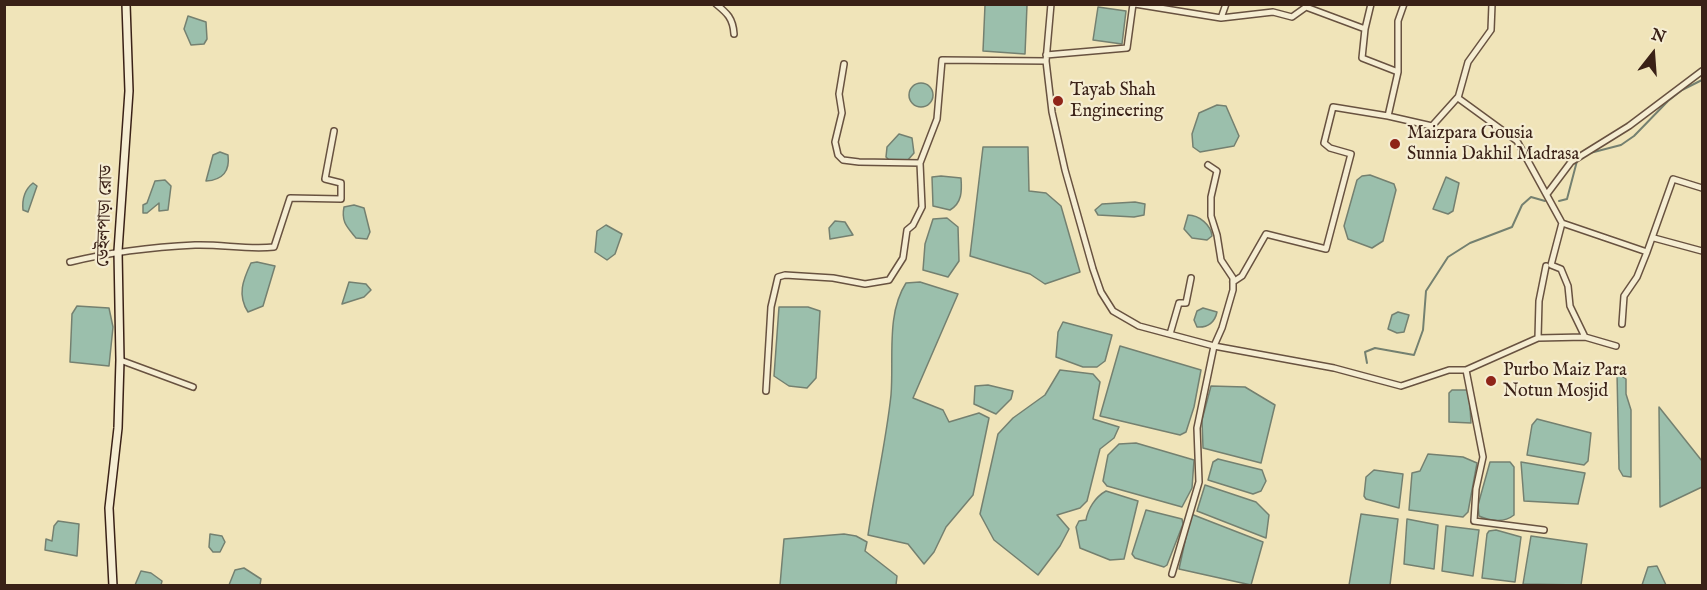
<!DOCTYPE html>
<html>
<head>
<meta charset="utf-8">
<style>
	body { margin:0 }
	#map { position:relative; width:1707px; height:590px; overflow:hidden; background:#f0e4b9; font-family:"IM FELL English",serif }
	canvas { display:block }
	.frame { position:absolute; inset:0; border:6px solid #3a2117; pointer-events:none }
	.north { position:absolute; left:1623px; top:24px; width:60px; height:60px; -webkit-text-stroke:4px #f5edd2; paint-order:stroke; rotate:17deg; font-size:16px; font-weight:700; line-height:24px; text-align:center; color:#3a2117 }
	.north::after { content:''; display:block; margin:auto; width:21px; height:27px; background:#3a2117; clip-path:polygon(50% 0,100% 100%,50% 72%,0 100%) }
</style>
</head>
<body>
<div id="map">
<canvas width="1707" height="590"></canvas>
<div class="frame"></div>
<div class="north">N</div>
</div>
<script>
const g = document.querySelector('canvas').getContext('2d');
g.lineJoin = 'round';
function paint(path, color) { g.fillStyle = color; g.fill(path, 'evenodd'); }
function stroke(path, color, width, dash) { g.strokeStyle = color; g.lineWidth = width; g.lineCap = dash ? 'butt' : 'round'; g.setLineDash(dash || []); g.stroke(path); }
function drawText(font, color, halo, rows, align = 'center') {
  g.font = font + ' "IM FELL English","Noto Serif Bengali",serif'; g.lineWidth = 4.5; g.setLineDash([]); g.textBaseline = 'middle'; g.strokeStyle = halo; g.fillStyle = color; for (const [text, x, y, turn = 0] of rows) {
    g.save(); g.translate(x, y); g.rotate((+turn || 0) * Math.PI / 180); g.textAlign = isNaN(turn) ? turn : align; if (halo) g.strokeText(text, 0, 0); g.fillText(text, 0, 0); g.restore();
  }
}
const water = new Path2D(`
	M 985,5 L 1027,5 L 1025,54 L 983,51 Z
	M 1098,7 L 1126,11 L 1122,44 L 1093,40 Z
	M 188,16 L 206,22 L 207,39 L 204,44 L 191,45 L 184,29 Z
	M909 95a12 12 0 1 1 24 0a12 12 0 1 1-24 0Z
	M 1217,105 L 1226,106 L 1239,136 L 1234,146 L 1200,152 L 1193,147 L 1192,134 L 1199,113 Z
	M 899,134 L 912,138 L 914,153 L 907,161 L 890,161 L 886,157 L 887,147 Z
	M 983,147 L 1028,147 L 1029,191 L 1046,193 L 1061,206 L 1080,272 L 1045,284 L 1030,274 L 970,256 Z
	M 220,152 L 228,155 C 230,171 223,180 206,181 L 213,155 Z
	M 1370,175 L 1394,184 L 1396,190 L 1383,241 L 1372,248 L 1348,239 L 1344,226 L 1357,180 L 1362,176 Z
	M 941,176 L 961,178 C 962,191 962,203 950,210 L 933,206 L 932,177 Z
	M 1446,177 L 1459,183 L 1453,211 L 1448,214 L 1433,209 Z
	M 165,180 L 171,186 L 168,210 L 159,211 L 159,203 L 147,213 L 143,213 L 143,205 L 147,203 L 155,181 Z
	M 33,183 L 37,186 L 28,212 L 23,210 C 22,199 24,190 33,183 Z
	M 1135,202 L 1145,204 L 1144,215 L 1134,217 L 1098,215 L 1095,210 L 1102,204 Z
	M 354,205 L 364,208 L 370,232 L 367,239 L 356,238 C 347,227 341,222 344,207 Z
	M 1188,215 C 1199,215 1211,225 1212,236 L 1207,240 L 1192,238 L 1184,229 Z
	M 947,218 L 958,227 L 959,261 L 948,277 L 923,270 L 925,244 L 933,219 Z
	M 835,221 L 845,222 L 853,235 L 830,239 L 829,228 Z
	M 606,225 L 622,234 L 615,254 L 607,260 L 595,252 L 597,231 Z
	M 257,262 L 275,266 L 263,306 L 248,312 C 237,295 243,280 251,263 Z
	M 349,282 L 366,284 L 371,290 L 364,297 L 342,304 Z
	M 920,282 L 958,294 L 913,398 L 943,410 L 949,422 L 979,413 L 989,418 L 973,495 L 946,527 L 934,552 L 924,564 L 908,544 L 868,535 C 875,489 886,442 891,395 C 894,359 886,314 906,283 Z
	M 77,306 L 109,308 L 113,327 L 109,366 L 70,362 L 72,314 Z
	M 779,307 L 808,307 L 820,311 L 816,378 L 807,388 L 789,386 L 774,376 Z
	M 1203,308 L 1217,312 C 1215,322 1208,328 1197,327 L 1194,320 L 1197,311 Z
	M 1398,312 L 1409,315 L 1404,332 L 1397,333 L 1388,329 L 1392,315 Z
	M 1063,322 L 1112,335 L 1105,361 L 1097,367 L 1083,367 L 1056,357 L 1058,332 Z
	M 1120,346 L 1201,370 L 1194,407 L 1186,432 L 1180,435 L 1100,416 Z
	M 1060,370 L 1093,374 L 1100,382 L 1093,419 L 1119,427 L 1114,438 L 1100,449 L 1087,501 L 1080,508 L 1057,515 L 1069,529 L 1060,546 L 1038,575 L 994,540 L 980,514 L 998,434 L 1013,418 L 1045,395 Z
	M 1617,373 L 1626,379 L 1626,394 L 1631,410 L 1631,477 L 1623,476 L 1619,469 Z
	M 988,385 L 1013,391 L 1011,399 L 996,414 L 974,404 L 975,386 Z
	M 1211,386 L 1245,387 L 1275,405 L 1261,463 L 1203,448 L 1202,420 Z
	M 1452,390 L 1469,390 L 1471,423 L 1449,422 L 1449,393 Z
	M 1659,407 L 1702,461 L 1702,487 L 1660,507 Z
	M 1537,419 L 1591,433 L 1588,461 L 1584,465 L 1527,455 L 1532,425 Z
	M 1136,443 L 1194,460 L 1192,488 L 1182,507 L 1107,486 L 1103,481 L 1108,455 L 1119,444 Z
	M 1428,454 L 1463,457 L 1477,463 L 1468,512 L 1463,517 L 1409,510 L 1412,473 L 1420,471 Z
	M 1218,459 L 1262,470 L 1266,481 L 1261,491 L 1253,494 L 1208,480 L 1213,462 Z
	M 1490,462 L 1510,462 L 1514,467 L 1514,515 C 1504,523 1490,521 1479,516 L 1478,505 Z
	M 1521,462 L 1585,473 L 1578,504 L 1524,501 Z
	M 1374,470 L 1403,474 L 1399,508 L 1366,499 L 1364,496 L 1366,477 Z
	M 1205,485 L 1256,502 L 1269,515 L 1266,538 L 1197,511 Z
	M 1106,491 L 1138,501 L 1124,559 L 1110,560 L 1080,548 L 1076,527 L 1079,521 L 1086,520 C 1088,509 1095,497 1106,491 Z
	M 1146,510 L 1182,519 L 1183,524 L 1167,565 L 1164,567 L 1135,558 L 1132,554 Z
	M 1191,514 L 1263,542 L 1251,585 L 1179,569 Z
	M 1361,514 L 1398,519 L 1390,585 L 1349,585 Z
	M 1407,519 L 1438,525 L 1434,569 L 1404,564 Z
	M 58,521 L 79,524 L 77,556 L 45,550 L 46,539 L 52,541 L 54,526 Z
	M 1446,526 L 1479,530 L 1473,576 L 1442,571 Z
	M 1496,530 L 1521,537 L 1515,582 L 1482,578 L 1487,534 L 1489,531 Z
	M 210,534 L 222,536 L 225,542 L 220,552 L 213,552 L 209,547 Z
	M 844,534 L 856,536 L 867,542 L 865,551 L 897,576 L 896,585 L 780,585 L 784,539 Z
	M 1531,536 L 1587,544 L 1581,585 L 1523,584 Z
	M 1657,566 L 1666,585 L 1642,585 L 1648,567 Z
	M 244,568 L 261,579 L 260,585 L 229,585 L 235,570 Z
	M 141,571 L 151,573 L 162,581 L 161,585 L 135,585 Z`);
paint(water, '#9bbfac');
stroke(water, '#748070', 1.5);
stroke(new Path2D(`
	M 1590,153 L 1621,145 L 1634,136 L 1668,101 L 1682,90 L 1702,80
	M 1559,201 L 1567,199 L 1577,161
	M 1367,363 L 1365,352 L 1375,348 L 1414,355 L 1423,330 L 1426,291 L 1448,257 L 1470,243 L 1512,227 L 1522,205 L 1531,197 L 1545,201`), '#748070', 2);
const street = new Path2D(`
	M 716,4 C 727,13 733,18 734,34
	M 1051,4 L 1046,61 L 1052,112 L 1065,170 L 1093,269 L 1101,292 L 1113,311 L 1139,326 L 1214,346 L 1334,368 L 1401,386 L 1449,370 L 1466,370 L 1538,338 L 1585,337 L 1616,346
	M 1135,4 L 1221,18 L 1273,12 L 1292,17 L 1306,7 L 1365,29 L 1362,58 L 1398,72 L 1388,116 L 1333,107 L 1324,143 L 1330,148 L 1351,154 L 1326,249 L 1266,234 L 1242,276 L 1233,282
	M 1492,4 L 1491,30 L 1468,62 L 1458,98 L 1517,141 L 1562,223 L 1647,252 L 1637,277 L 1624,296 L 1622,324
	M 1221,18 L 1226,4
	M 1365,29 L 1371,4
	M 1046,55 L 1127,48 L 1133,4
	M 844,64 L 839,94 L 842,113 L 835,142 L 838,155 L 843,160 L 859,162 L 920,163
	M 1398,72 L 1398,21 L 1404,4
	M 1388,116 L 1432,126 L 1458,97
	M 1547,194 L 1571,162 L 1629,126 L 1702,71
	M 1562,223 L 1551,265 L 1561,269 L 1568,286 L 1570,306 L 1585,337
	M 1654,238 L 1702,251
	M 1647,252 L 1673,179 L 1702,188
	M 70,262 C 111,252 153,247 195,245 C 222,244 247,250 274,247 L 290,198 L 341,199 L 341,183 L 325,179 L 334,131
	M 1170,334 L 1179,303 L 1186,303 L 1191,278
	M 1538,338 L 1539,301 L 1546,266
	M 120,360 L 193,387
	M 1466,370 L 1483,457 L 1476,489 L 1474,521 L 1544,530
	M 766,391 L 771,307 L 778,277 L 785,275 L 833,278 L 865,284 L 889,280 L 903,258 L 907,230 L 913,225 L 922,207 L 920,163 L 937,119 L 942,60 L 1046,61
	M 1172,574 L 1199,482 L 1197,428 L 1214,346 L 1222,328 L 1233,290 L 1233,278 L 1221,260 L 1217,235 L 1211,216 L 1211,197 L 1217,171 L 1208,165`);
const secondary = new Path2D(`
	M 113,586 L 109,508 L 118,428 L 120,360 L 118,251 L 129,91 L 126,4`);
stroke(street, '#685240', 8);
stroke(secondary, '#3a2117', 10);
stroke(street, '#f5edd2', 5);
stroke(secondary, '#f5edd2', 7);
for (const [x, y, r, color] of [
	[1058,101,6,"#8f2418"],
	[1395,144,6,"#8f2418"],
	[1491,381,6,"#8f2418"]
]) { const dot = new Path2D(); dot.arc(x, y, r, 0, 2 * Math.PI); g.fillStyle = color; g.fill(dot); stroke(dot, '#f5edd2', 2); }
drawText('18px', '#3a2117', '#f5edd2', [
	["Tayab Shah",1070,91],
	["Engineering",1070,112],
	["Maizpara Gousia",1407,134],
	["Sunnia Dakhil Madrasa",1407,155],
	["Purbo Maiz Para",1503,371],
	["Notun Mosjid",1503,392]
], 'left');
drawText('18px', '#3a2117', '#f5edd2', [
	["ডেইলপাড়া রোড",106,216,-88]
]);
</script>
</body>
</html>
